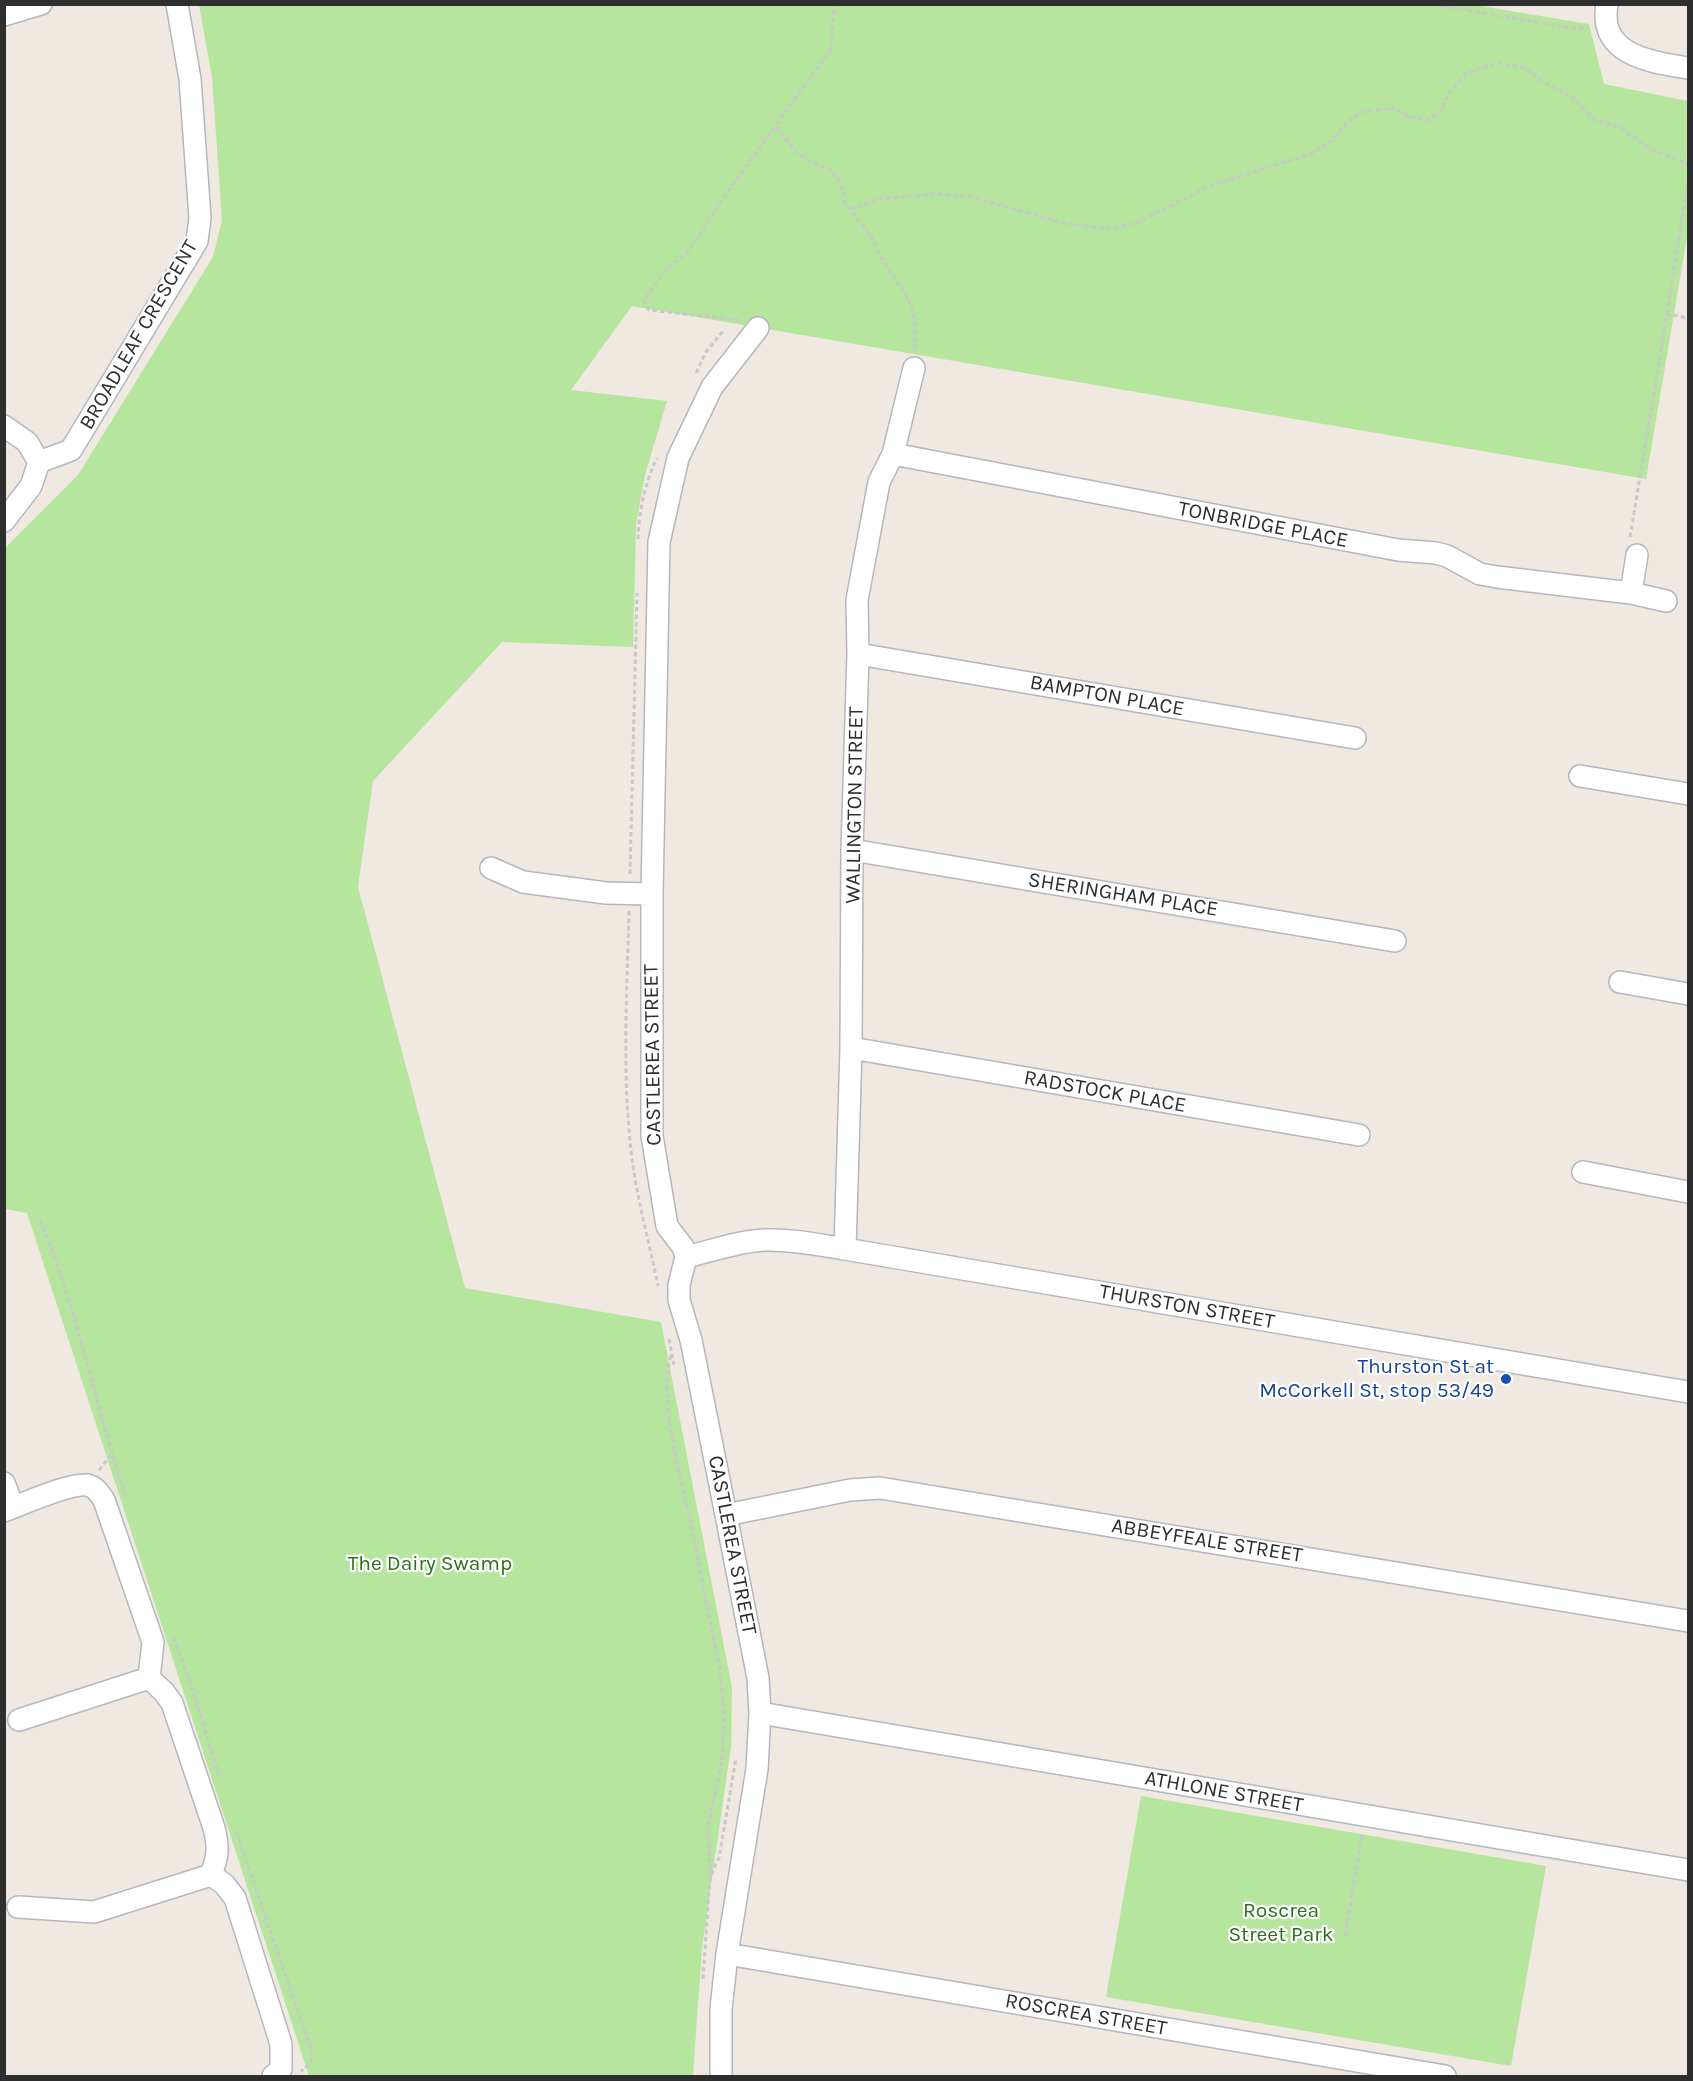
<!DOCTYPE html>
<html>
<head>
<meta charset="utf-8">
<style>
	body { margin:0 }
	#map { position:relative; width:1693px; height:2081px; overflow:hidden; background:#efe9e1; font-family:Karla,sans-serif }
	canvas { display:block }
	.frame { position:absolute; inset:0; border:6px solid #2e2e2e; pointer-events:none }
</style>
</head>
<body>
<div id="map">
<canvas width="1693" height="2081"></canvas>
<div class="frame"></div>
</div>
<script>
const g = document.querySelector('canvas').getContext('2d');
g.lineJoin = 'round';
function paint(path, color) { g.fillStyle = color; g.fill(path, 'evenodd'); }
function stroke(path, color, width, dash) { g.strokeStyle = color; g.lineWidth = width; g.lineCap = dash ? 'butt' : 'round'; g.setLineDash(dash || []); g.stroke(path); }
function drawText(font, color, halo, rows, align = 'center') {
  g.font = font + ' Karla,sans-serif'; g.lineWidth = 4.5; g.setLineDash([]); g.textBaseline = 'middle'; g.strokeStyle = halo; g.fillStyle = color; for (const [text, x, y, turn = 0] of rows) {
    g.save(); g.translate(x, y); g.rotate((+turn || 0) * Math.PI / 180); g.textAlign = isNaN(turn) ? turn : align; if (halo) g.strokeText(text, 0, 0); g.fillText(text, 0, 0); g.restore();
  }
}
paint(new Path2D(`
	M 199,5 L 1475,5 L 1589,24 L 1604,84 L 1688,101 L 1688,231 L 1646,479 L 632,306 L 571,390 L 667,401 L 645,475 L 636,524 L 633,647 L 502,642 L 373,781 L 358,887 L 465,1288 L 661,1322 L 732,1688 L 731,1747 L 702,1947 L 693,2076 L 309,2076 L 27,1213 L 5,1209 L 4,549 L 78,475 L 213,257 L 222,220 L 212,77 Z
	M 1141,1796 L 1546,1866 L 1511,2066 L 1106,1997 Z`), '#b6e59e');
const minor = new Path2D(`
	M 1607,4 C 1598,56 1652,62 1688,68
	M 4,15 L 41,4
	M 4,426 L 27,442 L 39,462 L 31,486 L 4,521
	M 893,454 L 1398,550 L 1436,553 L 1447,556 L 1480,574 L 1497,577 L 1631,593 L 1666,601
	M 39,462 L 71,450 L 197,241 L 200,218 L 190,79 L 177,4
	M 1631,593 L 1637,555
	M 858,654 L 1355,738
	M 1580,776 L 1688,794
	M 852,850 L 1395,941
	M 491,868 L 523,882 L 606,893 L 652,894
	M 1620,982 L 1688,994
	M 851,1048 L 1359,1135
	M 1583,1172 L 1688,1192
	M 845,1249 L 851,1048 L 852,850 L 858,654 L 857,600 L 879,482 L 893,454 L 914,368
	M 686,1257 C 711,1251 739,1241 765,1240 C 792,1239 819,1245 845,1249 L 1688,1392
	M 4,1483 L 13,1507
	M 4,1511 C 23,1504 69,1483 87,1485 C 96,1487 99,1493 104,1500 L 153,1642 L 149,1678 L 164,1692 L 172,1703 L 214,1828 C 219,1848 218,1856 211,1875 L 224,1884 L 235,1898 L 281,2044 L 281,2069 L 273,2076
	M 726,1515 L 850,1490 L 880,1488 L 1688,1621
	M 760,1713 L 1688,1870
	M 19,1720 L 149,1678
	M 18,1907 L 94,1912 L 211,1875
	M 727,1954 L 1445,2076
	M 721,2076 L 721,2009 L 727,1954 L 757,1769 L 760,1713 L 758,1678 L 726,1515 L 691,1340 L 679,1300 L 679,1285 L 686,1257 L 683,1247 L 667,1226 L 652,1136 L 652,894 L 659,542 L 678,458 L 712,387 L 758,328`);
stroke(minor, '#b4b7c1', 24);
stroke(new Path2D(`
	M 1431,4 L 1577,29 L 1588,28
	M 776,127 L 796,152 L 812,162 L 829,169 L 838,178 L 844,192 L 845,202 L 871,236 L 879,254 L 909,300 L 915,322 L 915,349
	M 850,209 L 880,199 L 934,194 L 968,196 L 1064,223 L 1108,229 L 1136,223 L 1212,185 L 1311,154 L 1333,140 L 1345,124 L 1361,112 L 1394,108 L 1411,117 L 1429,120 L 1441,111 L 1449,93 L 1466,73 L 1498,63 L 1525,68 L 1544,82 L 1572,97 L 1595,120 L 1621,128 L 1649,148 L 1688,164
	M 1667,314 L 1688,180
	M 739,320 L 649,310 L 644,300 L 668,267 L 687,253 L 727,193 L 831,49 L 834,4
	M 696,373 L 706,352 L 723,331
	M 1630,537 L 1667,314 L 1688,318
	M 638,539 C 639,511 645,483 657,458
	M 630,874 L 637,593
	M 629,911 C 627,990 622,1072 631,1150 C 636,1196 649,1241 658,1286
	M 40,1220 C 78,1309 95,1406 126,1497
	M 669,1339 L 674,1365
	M 671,1356 C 657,1397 682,1480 691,1524 C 701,1572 709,1621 720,1669 L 724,1716 L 722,1761 L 708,1825 L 710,1875
	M 99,1470 L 111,1455
	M 173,1637 L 190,1681 L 219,1776
	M 236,1831 L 311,2049 L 311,2063 L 301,2071
	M 1345,1936 L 1362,1835
	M 703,1979 L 710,1877 L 719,1858 L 736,1758`), '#c9c9c9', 3, [4.5, 3]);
stroke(minor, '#fff', 21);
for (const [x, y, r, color] of [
	[1506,1379,6,"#1a4fb4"]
]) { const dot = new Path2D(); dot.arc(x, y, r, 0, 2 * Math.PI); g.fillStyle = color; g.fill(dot); stroke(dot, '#fff', 2); }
drawText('21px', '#2e2e2e', '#fff', [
	["BROADLEAF CRESCENT",139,335,-60],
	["TONBRIDGE PLACE",1263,525,11],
	["BAMPTON PLACE",1107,696,10],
	["WALLINGTON STREET",855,805,-89],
	["SHERINGHAM PLACE",1123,895,9],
	["CASTLEREA STREET",653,1055,-91],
	["RADSTOCK PLACE",1105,1092,10],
	["THURSTON STREET",1187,1307,10],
	["ABBEYFEALE STREET",1207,1541,9],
	["CASTLEREA STREET",732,1545,79],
	["ATHLONE STREET",1224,1792,10],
	["ROSCREA STREET",1086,2015,10]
]);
drawText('21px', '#164399', '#fff', [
	["Thurston St at",1494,1367],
	["McCorkell St, stop 53/49",1494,1391]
], 'right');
drawText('21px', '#2c6e1b', '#fff', [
	["The Dairy Swamp",430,1564],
	["Roscrea",1281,1911],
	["Street Park",1281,1935]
]);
</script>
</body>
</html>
